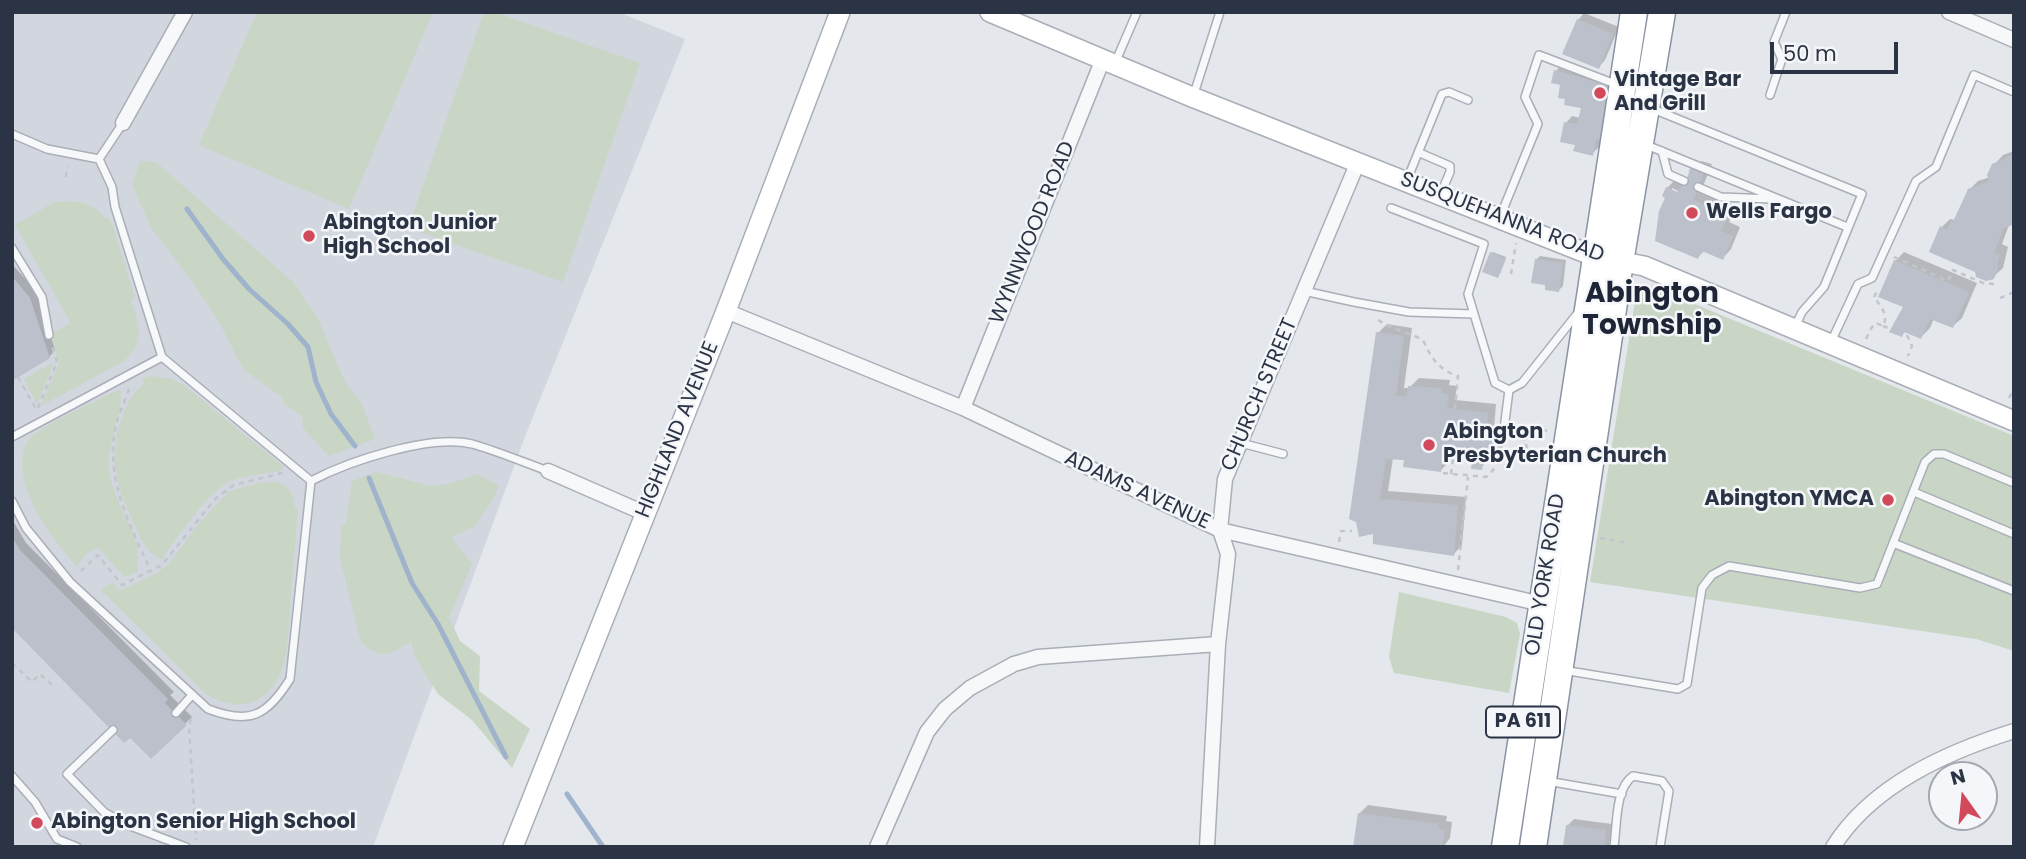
<!DOCTYPE html>
<html>
<head>
<meta charset="utf-8">
<style>
	body { margin:0 }
	#map { position:relative; width:2026px; height:859px; overflow:hidden; background:#e4e7ec; font-family:Poppins,sans-serif }
	canvas { display:block }
	.frame { position:absolute; inset:0; border:14px solid #2b3445; pointer-events:none }
	.north { position:absolute; left:1928px; top:761px; width:70px; height:70px; box-sizing:border-box; background:#f4f6f9; border:2px solid #a4a8b1; border-radius:50%; rotate:345deg; font-size:19px; font-weight:700; line-height:28px; text-align:center; color:#2b3445 }
	.north::after { content:''; display:block; margin:auto; width:24px; height:32px; background:#d1495b; clip-path:polygon(50% 0,100% 100%,50% 72%,0 100%) }
	.scale { position:absolute; left:1770px; top:42px; width:128px; height:32px; box-sizing:border-box; border:4px solid #2b3445; border-top:0; padding-left:9px; font-size:21px; line-height:24px; white-space:nowrap; color:#2b3445; -webkit-text-stroke:5px #f4f6f9; paint-order:stroke }
</style>
</head>
<body>
<div id="map">
<canvas width="2026" height="859"></canvas>
<div class="frame"></div>
<div class="north">N</div>
<div class="scale">50 m</div>
</div>
<script>
const g = document.querySelector('canvas').getContext('2d');
g.lineJoin = 'round';
function paint(path, color) { g.fillStyle = color; g.fill(path, 'evenodd'); }
function stroke(path, color, width, dash) { g.strokeStyle = color; g.lineWidth = width; g.lineCap = dash ? 'butt' : 'round'; g.setLineDash(dash || []); g.stroke(path); }
function drawText(font, color, halo, rows, align = 'center') {
  g.font = font + ' Poppins,sans-serif'; g.lineWidth = 5; g.setLineDash([]); g.textBaseline = 'middle'; g.strokeStyle = halo; g.fillStyle = color; for (const [text, x, y, turn = 0] of rows) {
    g.save(); g.translate(x, y); g.rotate((+turn || 0) * Math.PI / 180); g.textAlign = isNaN(turn) ? turn : align; if (halo) g.strokeText(text, 0, 0); g.fillText(text, 0, 0); g.restore();
  }
}
paint(new Path2D(`
	M 12,12 L 618,12 L 685,39 L 526,434 L 373,847 L 12,847 Z`), '#d2d6de');
paint(new Path2D(`
	M 257,12 L 433,12 L 349,209 L 199,145 Z
	M 484,12 L 494,12 L 640,63 L 563,282 L 408,228 Z
	M 140,161 L 156,162 L 293,282 L 318,319 L 345,382 L 362,404 L 375,439 L 329,456 L 303,428 L 302,416 L 284,404 L 283,398 L 243,369 L 219,322 L 194,284 L 152,229 L 132,185 Z
	M 63,201 C 80,201 95,204 105,218 L 108,217 L 113,226 L 135,298 L 131,300 C 139,326 146,341 124,361 L 41,406 L 59,363 L 50,334 L 71,323 L 15,225 L 53,203 Z
	M 1646,284 L 2014,436 L 2014,651 L 1976,639 L 1590,582 L 1637,289 Z
	M 52,363 L 53,365 L 37,405 L 24,379 Z
	M 151,376 L 172,379 L 184,385 L 284,467 L 280,471 C 264,474 245,475 231,481 C 208,490 181,534 165,554 L 163,560 C 146,553 142,541 134,524 C 127,507 118,491 116,473 C 111,443 121,403 144,383 L 143,378 Z
	M 120,389 C 125,408 107,443 109,469 C 112,496 129,519 137,545 C 139,553 137,563 138,572 L 124,577 L 98,547 L 86,554 L 77,566 C 50,538 0,470 33,435 C 59,417 91,404 120,389 Z
	M 377,472 L 431,486 L 449,484 L 478,474 L 499,486 L 492,501 L 474,527 L 451,537 L 472,564 L 449,617 L 460,641 L 480,656 L 479,691 L 530,729 L 512,768 L 472,720 L 438,694 L 415,657 L 411,641 C 389,654 385,661 361,643 L 340,558 L 341,527 L 346,523 L 352,481 Z
	M 277,482 C 290,487 293,493 295,507 L 298,509 C 296,537 293,566 291,595 C 287,630 293,685 254,701 C 238,708 222,703 207,695 L 101,590 L 113,582 L 119,591 L 155,574 L 169,564 L 197,526 L 229,491 L 258,483 Z
	M 1399,592 L 1506,617 L 1517,623 L 1520,634 L 1509,693 L 1394,673 L 1389,657 Z`), '#c9d6c5');
paint(new Path2D(`
	M 1584,13 L 1619,27 L 1605,60 L 1599,67 L 1578,20 Z
	M 1562,64 L 1616,80 L 1599,147 L 1592,154 L 1577,143 L 1566,123 L 1572,116 L 1581,118 L 1583,107 L 1562,84 L 1556,71 Z
	M 2014,151 L 2014,223 L 2009,225 L 2002,244 L 2008,247 L 2003,268 L 1993,277 L 1976,271 L 1942,227 L 1950,219 L 1954,220 L 1969,190 L 1978,181 L 1990,177 L 1994,165 L 2003,155 Z
	M 1701,161 L 1712,164 L 1701,191 L 1737,206 L 1729,222 L 1740,227 L 1731,249 L 1723,258 L 1705,250 L 1698,257 L 1667,198 L 1667,188 L 1676,179 L 1685,183 L 1692,169 ZM 1672,188 L 1686,195 L 1672,192 Z
	M 1493,252 L 1506,257 L 1500,274 L 1491,253 Z
	M 1904,252 L 1977,283 L 1962,318 L 1953,326 L 1934,318 L 1930,328 L 1921,337 L 1906,331 L 1902,335 L 1905,306 L 1895,261 Z
	M 1540,256 L 1566,260 L 1563,286 L 1559,290 L 1536,260 Z
	M 12,264 L 36,291 L 55,350 L 49,357 L 12,378 Z
	M 1387,324 L 1412,328 L 1404,388 L 1409,388 L 1419,378 L 1450,380 L 1449,385 L 1457,386 L 1455,400 L 1496,404 L 1494,429 L 1507,431 L 1506,443 L 1497,452 L 1491,451 L 1490,459 L 1481,468 L 1475,452 L 1451,450 L 1450,461 L 1441,470 L 1406,459 L 1393,458 L 1388,491 L 1466,497 L 1462,545 L 1454,554 L 1375,543 L 1378,333 Z
	M 12,519 L 26,543 L 174,692 L 170,695 L 192,717 L 151,757 L 12,625 Z
	M 1368,805 L 1447,816 L 1446,821 L 1452,822 L 1450,838 L 1443,847 L 1355,847 L 1359,814 Z
	M 1574,819 L 1612,824 L 1609,847 L 1565,847 L 1567,826 Z`), '#0003');
stroke(new Path2D(`
	M 187,209 L 223,259 L 249,289 L 288,324 L 308,347 L 316,382 L 331,414 L 355,446
	M 369,478 L 412,583 L 438,624 L 506,757
	M 567,794 L 603,847`), '#9fb4cc', 5);
paint(new Path2D(`
	M 1577,19 L 1613,34 L 1599,69 L 1562,54 Z
	M 1554,70 L 1610,86 L 1602,141 L 1596,139 L 1593,156 L 1573,151 L 1575,145 L 1560,142 L 1564,122 L 1577,124 L 1581,108 L 1564,105 L 1565,99 L 1558,98 L 1560,85 L 1551,83 Z
	M 2014,154 L 2014,224 L 2003,229 L 1994,253 L 2000,255 L 1997,265 L 1998,269 L 1994,279 L 1986,281 L 1976,277 L 1975,272 L 1929,252 L 1940,226 L 1947,230 L 1951,221 L 1953,222 L 1968,189 L 1989,181 L 1987,175 L 1992,164 Z
	M 1690,168 L 1704,173 L 1693,200 L 1729,215 L 1721,231 L 1733,236 L 1723,260 L 1702,251 L 1698,259 L 1655,241 L 1659,211 L 1665,198 L 1662,196 L 1666,187 L 1677,192 L 1688,176 Z
	M 1490,252 L 1506,259 L 1498,278 L 1482,272 Z
	M 1535,259 L 1563,263 L 1559,292 L 1545,290 L 1545,285 L 1531,283 Z
	M 1894,260 L 1969,292 L 1953,328 L 1930,319 L 1921,339 L 1904,332 L 1902,337 L 1889,332 L 1903,307 L 1878,297 Z
	M 12,276 L 30,298 L 50,358 L 12,381 Z
	M 1376,332 L 1404,336 L 1396,396 L 1407,396 L 1408,386 L 1442,388 L 1441,393 L 1449,394 L 1447,408 L 1488,413 L 1486,437 L 1499,439 L 1498,453 L 1484,453 L 1482,470 L 1471,469 L 1473,454 L 1443,451 L 1441,472 L 1403,467 L 1404,460 L 1386,459 L 1380,499 L 1458,505 L 1454,556 L 1373,544 L 1373,534 L 1359,537 L 1356,522 L 1349,519 Z
	M 12,537 L 20,550 L 168,699 L 165,703 L 187,725 L 151,759 L 130,738 L 124,743 L 12,628 Z
	M 1358,813 L 1439,824 L 1438,829 L 1445,830 L 1442,847 L 1353,847 Z
	M 1566,825 L 1606,830 L 1604,847 L 1563,847 Z`), '#bbc0ca');
const lane = new Path2D(`
	M 1115,63 L 1137,12
	M 1770,95 L 1782,59 L 1774,42 L 1786,12
	M 1193,97 L 1220,12
	M 1653,109 L 1862,194 L 1824,287 L 1802,312 L 1795,327
	M 12,134 L 47,149 L 99,159 L 123,123
	M 1644,144 L 1847,227
	M 1662,151 L 1668,174 L 1684,181
	M 1420,153 L 1450,166 L 1450,172 L 1441,193
	M 1407,180 L 1442,94 L 1449,92 L 1468,100
	M 1698,187 L 1721,197 L 1772,199
	M 1391,208 L 1484,244 L 1468,294 L 1474,314
	M 1500,217 L 1538,124 L 1525,97 L 1539,55 L 1618,85
	M 12,248 L 42,297 L 49,335
	M 1304,291 L 1354,302 L 1409,312 L 1474,314 L 1495,383 L 1509,390 L 1522,383 L 1577,314
	M 1831,342 L 1858,284 L 1872,278 L 1916,181 L 1936,167 L 1974,75 L 2014,92
	M 1504,429 L 1509,390
	M 12,437 L 162,357
	M 1241,443 L 1283,454
	M 311,481 C 349,461 430,434 472,444 C 497,451 523,462 548,471
	M 1914,492 L 2014,534
	M 12,501 L 26,528 L 70,582 L 208,709 C 250,725 267,716 290,679 L 311,481 L 162,357 L 115,207 L 112,187 L 99,159
	M 1893,543 L 2014,591
	M 1563,670 L 1678,689 L 1687,684 L 1702,588 L 1712,575 L 1729,566 L 1860,588 L 1877,584 L 1925,462 L 1934,454 L 1944,454 L 2014,483
	M 176,713 L 192,695
	M 113,730 L 67,774 L 104,812 L 125,824 L 186,847
	M 12,776 L 35,802 L 57,839 L 77,847
	M 1547,781 L 1622,794
	M 1614,847 C 1617,826 1615,788 1633,776 L 1662,781 L 1669,791 L 1660,847`);
const street = new Path2D(`
	M 1949,12 L 2014,40
	M 123,123 L 185,12
	M 726,311 L 963,408 L 1220,530 L 1546,605
	M 963,408 L 1103,59
	M 548,471 L 644,513
	M 877,847 L 927,732 L 945,709 L 970,688 L 1014,664 L 1038,657 L 1218,644
	M 1207,847 L 1218,644 L 1228,554 L 1220,530 L 1225,479 L 1358,162
	M 1833,847 C 1872,785 1947,752 2014,731`);
const secondary = new Path2D(`
	M 990,12 L 1192,97 L 1596,257 L 1644,266 L 2014,421
	M 513,847 L 726,311 L 840,12`);
const highway = new Path2D(`
	M 1505,847 L 1634,12
	M 1533,847 L 1620,262 L 1662,12`);
stroke(lane, '#a9aeb7', 10);
stroke(street, '#a9aeb7', 17);
stroke(secondary, '#a9aeb7', 22);
stroke(highway, '#8b94a3', 29);
stroke(new Path2D(`
	M 66,177 L 67,166
	M 1894,257 L 1948,281 L 1953,270 L 1983,283 L 1995,284
	M 1511,274 L 1516,243
	M 1874,297 L 1878,289
	M 2000,298 L 2014,292
	M 1378,320 C 1392,329 1408,332 1423,340 C 1431,358 1439,370 1458,376 L 1455,409
	M 1883,326 L 1891,329
	M 1907,335 L 1912,346 L 1908,356
	M 1866,339 L 1872,327 L 1876,323 L 1883,326 C 1889,314 1881,308 1875,298
	M 18,377 L 36,409
	M 129,389 C 125,401 119,413 116,425 C 104,479 130,524 151,572
	M 2009,398 L 2014,388
	M 38,408 L 57,362 L 52,346
	M 1511,438 L 1525,440
	M 1544,457 L 1534,456 L 1527,449 L 1525,440 C 1532,430 1537,429 1548,431
	M 1443,473 L 1486,477 C 1499,466 1501,456 1503,439
	M 1451,474 L 1453,459
	M 1600,538 L 1629,543
	M 1339,542 L 1341,531 L 1352,531
	M 1458,570 L 1468,477
	M 81,571 L 98,555 L 122,585 L 162,565 L 215,499 L 234,485 L 282,473
	M 12,663 L 32,682 L 40,674 L 52,685
	M 191,719 L 189,727 L 196,840`), '#c2c5cb', 2.5, [5, 5]);
stroke(lane, '#f7f8fa', 7);
stroke(street, '#f7f8fa', 14);
stroke(secondary, '#fff', 19);
stroke(highway, '#fff', 26);
for (const [x, y, r, color] of [
	[1600,93,7,"#d1495b"],
	[1692,213,7,"#d1495b"],
	[309,236,7,"#d1495b"],
	[1429,445,7,"#d1495b"],
	[1888,500,7,"#d1495b"],
	[37,823,7,"#d1495b"]
]) { const dot = new Path2D(); dot.arc(x, y, r, 0, 2 * Math.PI); g.fillStyle = color; g.fill(dot); stroke(dot, '#f4f6f9', 2.5); }
for (const [x, y, w] of [
	[1523,722,74]
]) { const box = new Path2D(); box.roundRect(x - w / 2, y - 15.5, w, 31, 5); g.fillStyle = '#f4f6f9'; g.fill(box); stroke(box, '#2b3445', 2); }
drawText('bold 19px', '#2b3445', null, [
	["PA 611",1523,722]
]);
drawText('bold 21px', '#2b3445', '#f4f6f9', [
	["Vintage Bar",1614,81],
	["And Grill",1614,105],
	["Wells Fargo",1706,213],
	["Abington Junior",323,224],
	["High School",323,248],
	["Abington",1443,433],
	["Presbyterian Church",1443,457],
	["Abington YMCA",1874,500,"right"],
	["Abington Senior High School",51,823]
], 'left');
drawText('21px', '#2b3445', '#f4f6f9', [
	["SUSQUEHANNA ROAD",1502,218,21],
	["WYNNWOOD ROAD",1033,233,-68],
	["CHURCH STREET",1260,395,-67],
	["HIGHLAND AVENUE",678,430,-68],
	["ADAMS AVENUE",1137,491,25],
	["OLD YORK ROAD",1546,575,-81]
]);
drawText('bold 28px', '#1d2536', '#f4f6f9', [
	["Abington",1652,295],
	["Township",1652,327]
]);
</script>
</body>
</html>
